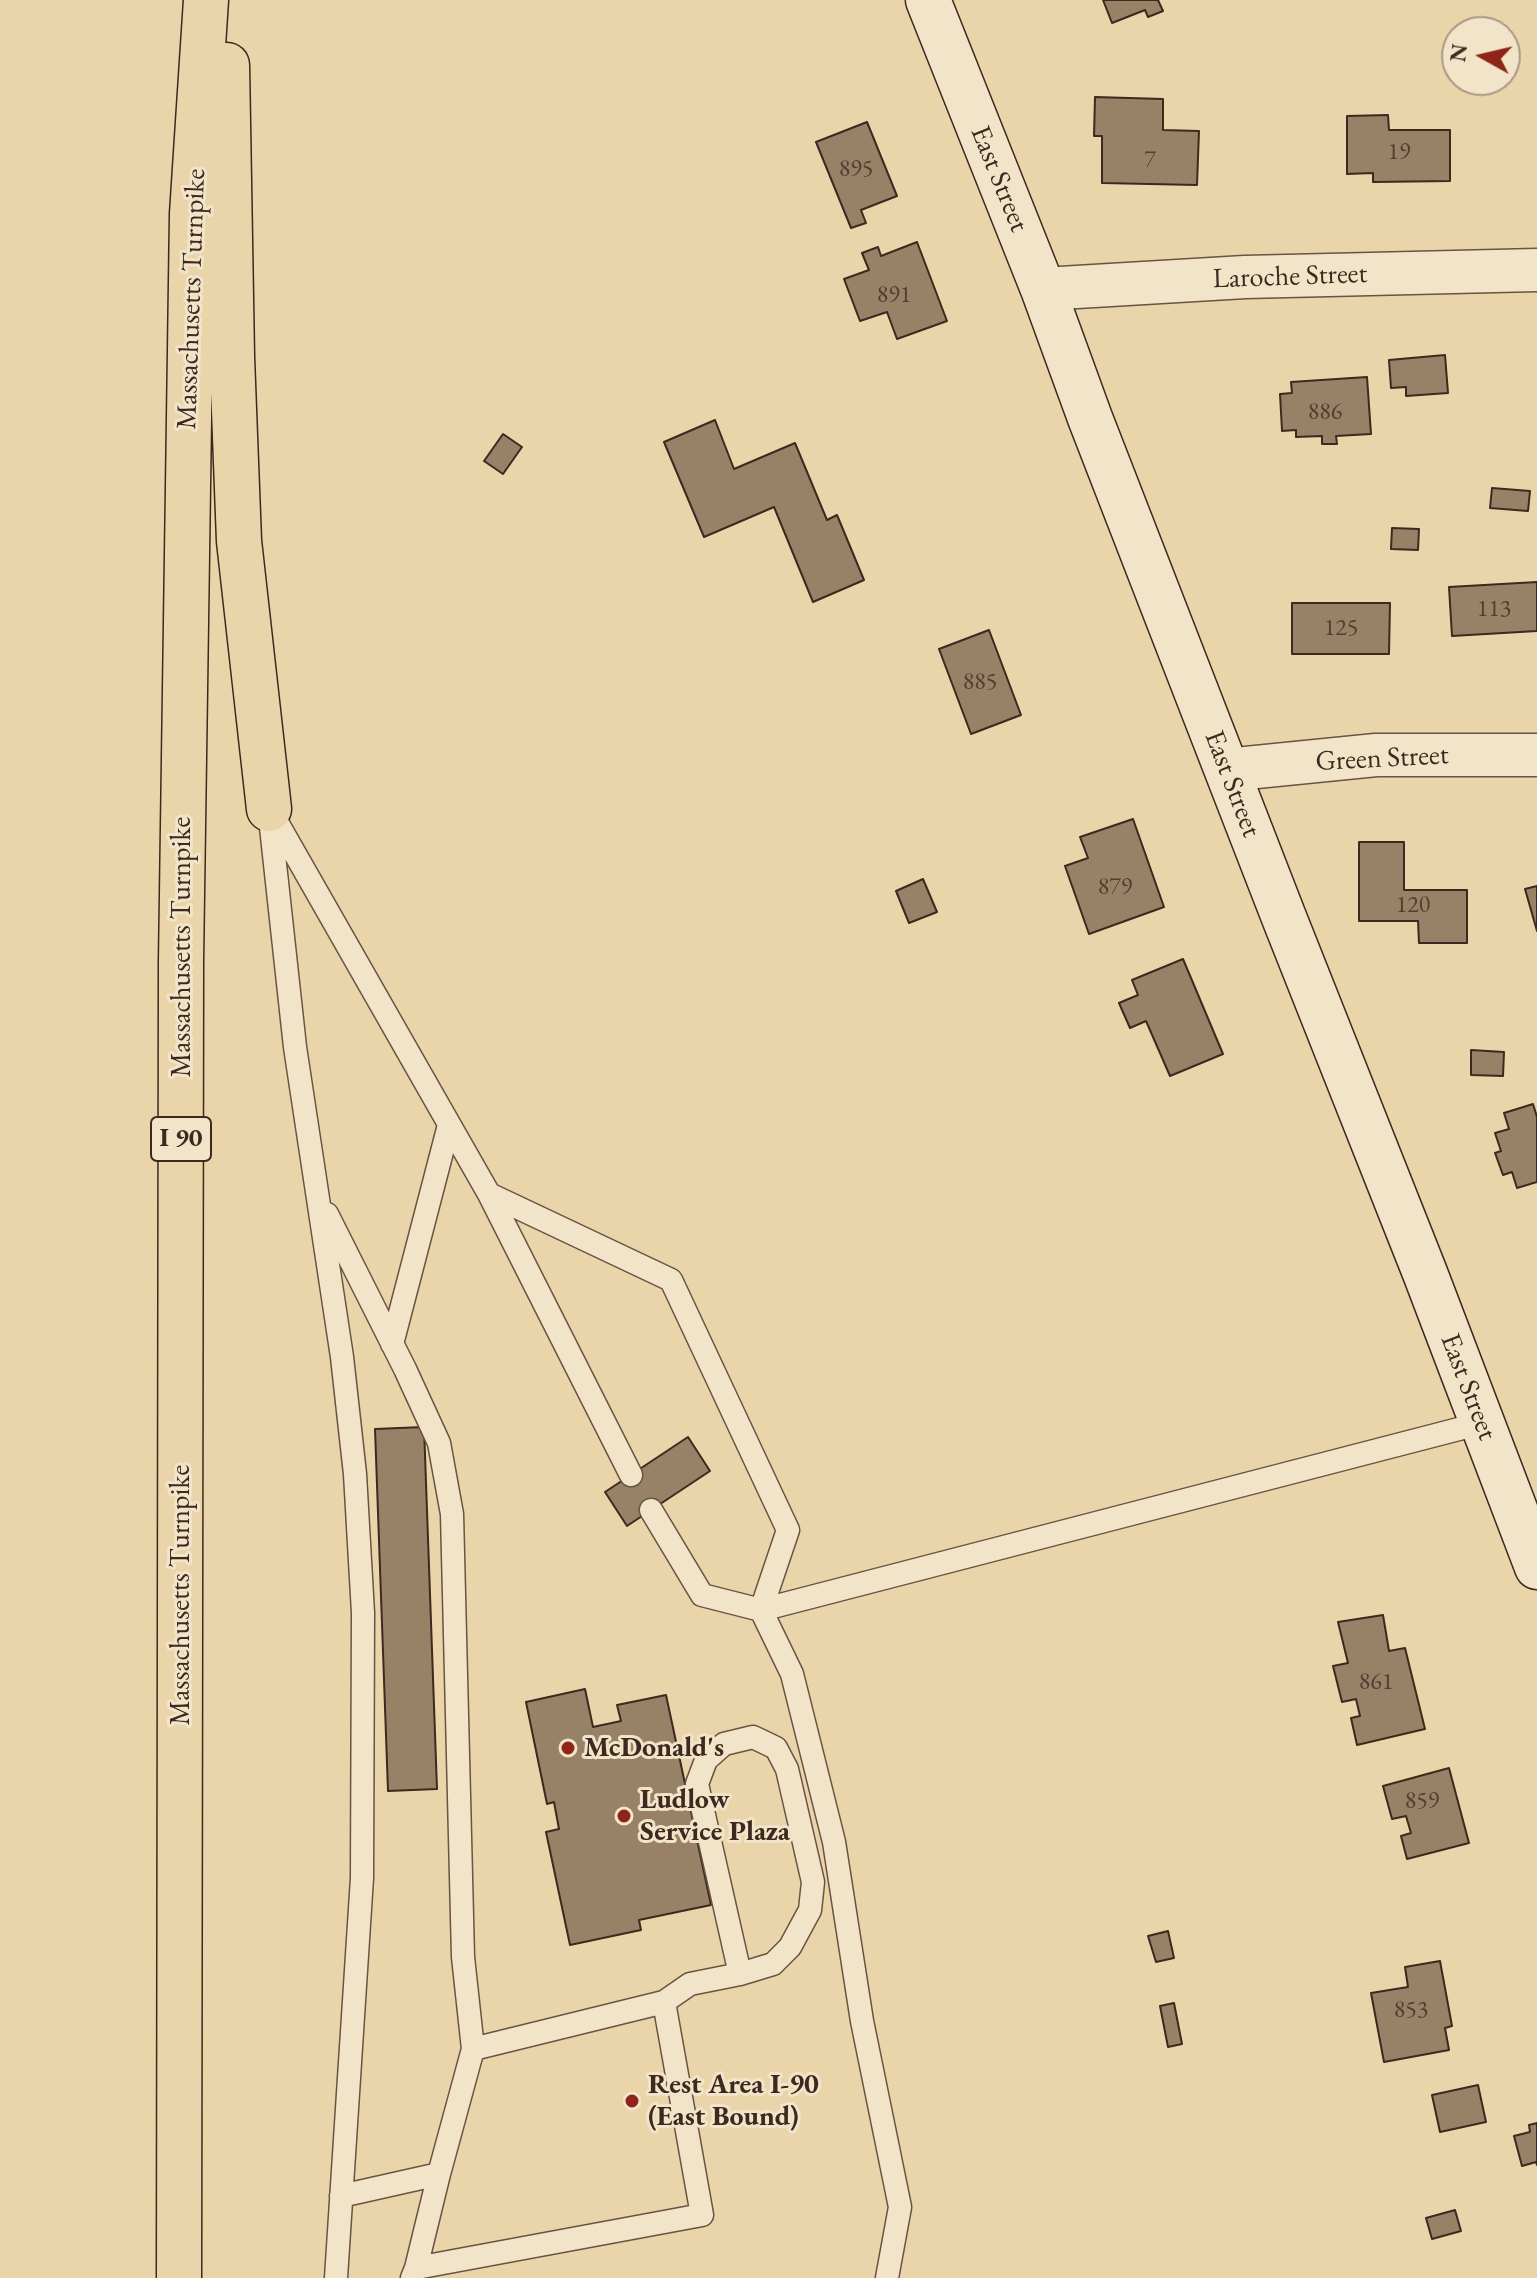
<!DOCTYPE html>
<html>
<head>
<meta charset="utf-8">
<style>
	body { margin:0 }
	#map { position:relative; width:1537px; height:2278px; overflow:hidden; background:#ead5ab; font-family:"EB Garamond",serif }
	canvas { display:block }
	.north { position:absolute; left:1441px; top:16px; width:80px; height:80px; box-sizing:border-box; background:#f1e4c8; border:2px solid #a99984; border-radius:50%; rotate:278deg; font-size:22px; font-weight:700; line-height:32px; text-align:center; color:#3e281f }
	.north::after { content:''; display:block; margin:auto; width:28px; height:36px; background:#8f2418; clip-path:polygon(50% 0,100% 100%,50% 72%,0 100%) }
</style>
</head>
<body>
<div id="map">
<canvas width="1537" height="2278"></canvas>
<div class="north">N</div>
</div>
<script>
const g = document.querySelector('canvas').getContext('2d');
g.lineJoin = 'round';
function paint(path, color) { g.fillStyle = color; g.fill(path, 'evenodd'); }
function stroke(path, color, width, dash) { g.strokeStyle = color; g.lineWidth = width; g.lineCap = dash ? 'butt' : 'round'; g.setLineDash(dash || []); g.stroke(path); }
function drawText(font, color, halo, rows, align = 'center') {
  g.font = font + ' "EB Garamond",serif'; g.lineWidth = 6; g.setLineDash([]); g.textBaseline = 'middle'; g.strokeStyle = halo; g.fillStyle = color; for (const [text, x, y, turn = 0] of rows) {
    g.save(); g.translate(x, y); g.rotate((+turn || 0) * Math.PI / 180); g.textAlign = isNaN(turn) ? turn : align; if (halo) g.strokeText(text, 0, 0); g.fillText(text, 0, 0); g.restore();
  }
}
const building = new Path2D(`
	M 1103,0 L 1158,0 L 1163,11 L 1148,17 L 1145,10 L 1112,23 Z
	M 1095,97 L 1163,99 L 1163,130 L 1199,131 L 1197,185 L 1102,183 L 1102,136 L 1094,136 Z
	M 1388,115 L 1389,130 L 1450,130 L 1450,181 L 1373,182 L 1373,173 L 1347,174 L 1347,116 Z
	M 867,122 L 897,196 L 861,210 L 866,223 L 851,228 L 816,142 Z
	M 917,242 L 947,321 L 897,339 L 887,312 L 860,321 L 844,279 L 869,270 L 862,253 L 878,247 L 881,256 Z
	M 1445,355 L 1448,393 L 1406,396 L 1406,387 L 1391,388 L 1389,360 Z
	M 1367,377 L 1371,434 L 1336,436 L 1337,444 L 1322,444 L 1322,436 L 1296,437 L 1296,430 L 1282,431 L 1280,394 L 1292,393 L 1291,382 Z
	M 715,420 L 734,469 L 795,443 L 827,520 L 837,515 L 864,580 L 813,602 L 774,507 L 704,537 L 664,442 Z
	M 503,434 L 522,447 L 503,474 L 484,461 Z
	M 1492,488 L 1530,491 L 1528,511 L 1490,508 Z
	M 1392,528 L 1419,529 L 1418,550 L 1391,549 Z
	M 1537,582 L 1537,631 L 1452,636 L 1449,587 Z
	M 1292,603 L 1390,603 L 1389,654 L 1292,654 Z
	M 989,630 L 1021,715 L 971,734 L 939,649 Z
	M 1133,819 L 1164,907 L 1089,934 L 1065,866 L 1088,858 L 1080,837 Z
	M 1359,842 L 1404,842 L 1404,890 L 1467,890 L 1467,943 L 1419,943 L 1418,921 L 1359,921 Z
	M 923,879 L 937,912 L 909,923 L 896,891 Z
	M 1537,886 L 1537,931 L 1525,889 Z
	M 1183,959 L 1223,1054 L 1170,1076 L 1146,1021 L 1130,1028 L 1119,1003 L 1138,995 L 1132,980 Z
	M 1471,1050 L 1504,1052 L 1503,1076 L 1471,1075 Z
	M 1533,1104 L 1537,1117 L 1537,1182 L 1517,1188 L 1512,1172 L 1503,1175 L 1495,1153 L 1501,1151 L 1495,1133 L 1509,1129 L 1504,1113 Z
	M 424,1427 L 437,1789 L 388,1791 L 375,1429 Z
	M 688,1437 L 710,1471 L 627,1526 L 605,1492 Z
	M 1383,1615 L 1389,1651 L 1405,1648 L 1425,1729 L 1357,1745 L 1351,1718 L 1360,1716 L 1356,1699 L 1342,1702 L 1333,1666 L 1348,1663 L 1338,1622 Z
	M 585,1689 L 593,1727 L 621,1721 L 617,1705 L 666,1695 L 711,1905 L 639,1920 L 641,1930 L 570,1945 L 546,1832 L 559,1829 L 554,1802 L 547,1804 L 526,1702 Z
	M 1449,1768 L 1469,1843 L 1407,1859 L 1401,1836 L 1411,1833 L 1406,1816 L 1392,1819 L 1383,1786 Z
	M 1168,1931 L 1174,1958 L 1156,1962 L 1148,1936 Z
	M 1440,1961 L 1452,2026 L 1445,2028 L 1449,2050 L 1384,2062 L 1371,1993 L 1408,1987 L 1405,1967 Z
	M 1174,2003 L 1182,2044 L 1168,2047 L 1160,2006 Z
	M 1478,2085 L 1486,2122 L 1440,2132 L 1432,2095 Z
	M 1537,2123 L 1537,2165 L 1536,2162 L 1522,2166 L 1514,2136 L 1530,2132 L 1529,2125 Z
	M 1455,2210 L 1461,2231 L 1432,2239 L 1426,2218 Z`);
paint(building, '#978268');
stroke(building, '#3e281f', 2);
const service = new Path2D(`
	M 269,809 L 295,1047 L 342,1357 L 355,1474 L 363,1613 L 362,1878 L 336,2278
	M 274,817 L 489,1194 L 631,1475
	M 489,1194 L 671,1280 L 788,1530 L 761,1610
	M 327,1214 L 405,1369 L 439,1443 L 452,1514 L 463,1957 L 473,2049
	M 392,1344 L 449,1125
	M 651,1510 L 702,1595 L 761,1610 L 792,1674 L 834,1842 L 862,2021 L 900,2207 L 887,2278
	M 761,1610 L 1482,1423
	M 664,2002 L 690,1984 L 740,1974 L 773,1964 L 790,1947 L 810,1910 L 813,1882 L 787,1769 L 776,1748 L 753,1737 L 724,1744 L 706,1760 L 697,1784 L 740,1974
	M 341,2196 L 439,2174 L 473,2049 L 664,2002 L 702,2215 L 416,2268 L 412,2278
	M 416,2268 L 439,2174`);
const minor = new Path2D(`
	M 1043,289 L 1245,277 L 1537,270
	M 1226,770 L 1376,755 L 1537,755`);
const secondary = new Path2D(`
	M 928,0 L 1043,289 L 1090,418 L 1283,915 L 1425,1273 L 1537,1567`);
const motorway = new Path2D(`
	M 227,65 L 232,357 L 239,541 L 269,809
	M 179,2278 L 181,962 L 192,214 L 206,0`);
stroke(service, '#695342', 25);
stroke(minor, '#695342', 45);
stroke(secondary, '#3e281f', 47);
stroke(motorway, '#3e281f', 47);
stroke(service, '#f1e4c8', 22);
stroke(minor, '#f1e4c8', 42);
stroke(secondary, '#f1e4c8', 44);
stroke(motorway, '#ead5ab', 44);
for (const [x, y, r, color] of [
	[568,1748,8,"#8f2418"],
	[624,1816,8,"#8f2418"],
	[632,2101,8,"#8f2418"]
]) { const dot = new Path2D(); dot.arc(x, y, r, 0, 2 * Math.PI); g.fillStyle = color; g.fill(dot); stroke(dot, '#f1e4c8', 3); }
drawText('24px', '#543e31', null, [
	["19",1399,152],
	["7",1150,160],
	["895",856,169],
	["891",894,295],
	["886",1325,412],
	["113",1494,609],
	["125",1341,628],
	["885",980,682],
	["879",1115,887],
	["120",1413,905],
	["861",1376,1682],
	["859",1422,1801],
	["853",1411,2010]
]);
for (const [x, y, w] of [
	[181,1139,60]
]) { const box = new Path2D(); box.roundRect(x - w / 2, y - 22, w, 44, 6); g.fillStyle = '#f1e4c8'; g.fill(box); stroke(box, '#3e281f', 2); }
drawText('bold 26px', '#3e281f', null, [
	["I 90",181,1139]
]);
drawText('28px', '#3e281f', '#f1e4c8', [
	["East Street",999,179,68],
	["Laroche Street",1290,277,-2],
	["Massachusetts Turnpike",192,299,-88],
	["Green Street",1382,759,-3],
	["East Street",1232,784,69],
	["Massachusetts Turnpike",182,947,-90],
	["East Street",1468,1387,69],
	["Massachusetts Turnpike",181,1595,-90]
]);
drawText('bold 28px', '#3e281f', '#f1e4c8', [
	["McDonald's",584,1748],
	["Ludlow",640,1800],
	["Service Plaza",640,1832],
	["Rest Area I-90",648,2085],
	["(East Bound)",648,2117]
], 'left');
</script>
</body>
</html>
